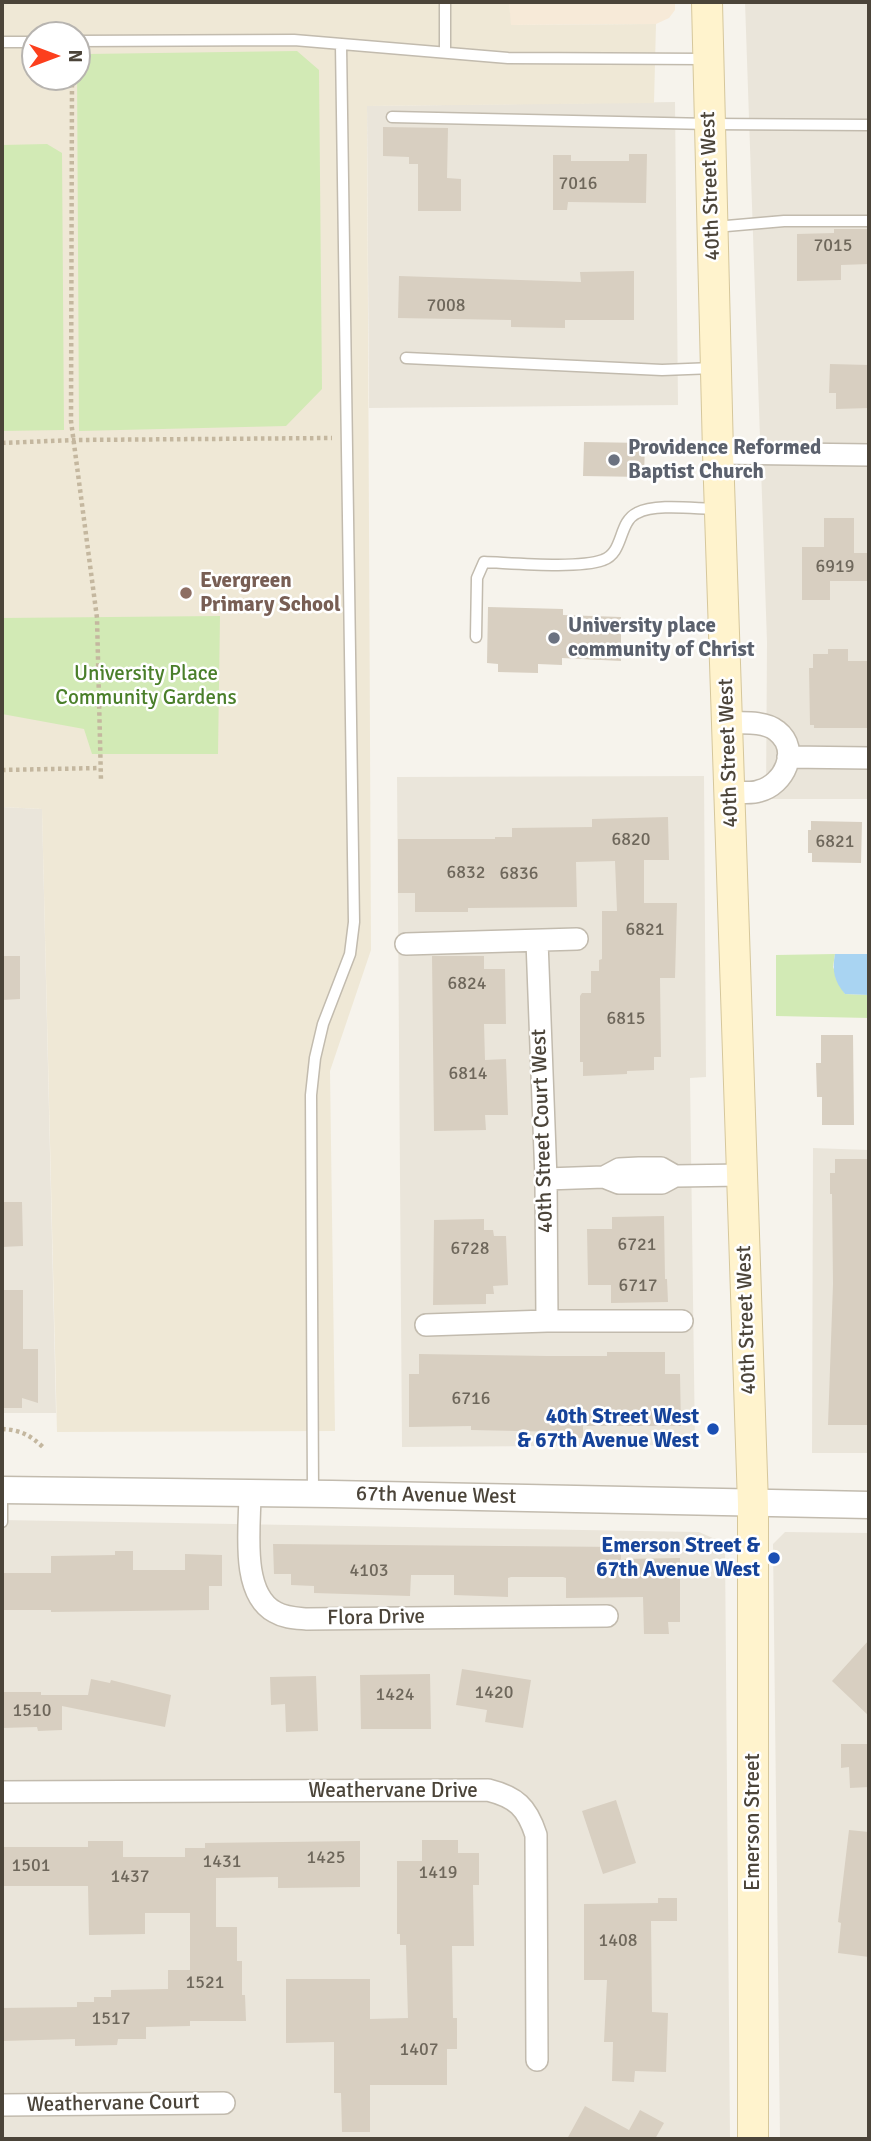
<!DOCTYPE html>
<html>
<head>
<meta charset="utf-8">
<style>
	body { margin:0 }
	#map { position:relative; width:871px; height:2141px; overflow:hidden; background:#f6f3ec; font-family:Signika,sans-serif }
	canvas { display:block }
	.frame { position:absolute; inset:0; border:4px solid #4b4439; pointer-events:none }
	.north { position:absolute; left:21px; top:21px; width:70px; height:70px; box-sizing:border-box; background:#fff; border:2px solid #b7b4b0; border-radius:50%; rotate:90deg; font-size:19px; font-weight:700; line-height:28px; text-align:center; color:#4b4439 }
	.north::after { content:''; display:block; margin:auto; width:24px; height:32px; background:#fc3f1d; clip-path:polygon(50% 0,100% 100%,50% 72%,0 100%) }
</style>
</head>
<body>
<div id="map">
<canvas width="871" height="2141"></canvas>
<div class="frame"></div>
<div class="north">N</div>
</div>
<script>
const g = document.querySelector('canvas').getContext('2d');
g.lineJoin = 'round';
function paint(path, color) { g.fillStyle = color; g.fill(path, 'evenodd'); }
function stroke(path, color, width, dash) { g.strokeStyle = color; g.lineWidth = width; g.lineCap = dash ? 'butt' : 'round'; g.setLineDash(dash || []); g.stroke(path); }
function drawText(font, color, halo, rows, align = 'center') {
  g.font = font + ' Signika,sans-serif'; g.lineWidth = 5; g.setLineDash([]); g.textBaseline = 'middle'; g.strokeStyle = halo; g.fillStyle = color; for (const [text, x, y, turn = 0] of rows) {
    g.save(); g.translate(x, y); g.rotate((+turn || 0) * Math.PI / 180); g.textAlign = isNaN(turn) ? turn : align; if (halo) g.strokeText(text, 0, 0); g.fillText(text, 0, 0); g.restore();
  }
}
paint(new Path2D(`
	M 745,2 L 869,2 L 869,799 L 766,799 L 767,642 Z
	M 675,102 L 678,405 L 369,408 L 367,106 Z
	M 704,776 L 706,1077 L 690,1078 L 695,1445 L 402,1447 L 397,777 Z
	M 2,807 L 42,809 L 56,1413 L 2,1413 Z
	M 813,1148 L 869,1150 L 869,1453 L 812,1453 Z
	M 2,1520 L 699,1532 L 715,1539 L 725,1549 L 730,2139 L 2,2139 Z
	M 785,1532 L 869,1533 L 869,2139 L 780,2139 L 773,1544 Z`), '#eae5da');
paint(new Path2D(`
	M 509,2 L 675,2 L 675,10 L 669,18 L 656,24 L 510,25 Z`), '#f7ead8');
paint(new Path2D(`
	M 2,2 L 509,2 L 511,25 L 656,24 L 654,103 L 367,106 L 371,950 L 330,1071 L 335,1431 L 57,1432 L 42,809 L 2,807 ZM 35,35 L 77,35 L 77,77 L 35,77 Z`), '#efe8d6');
paint(new Path2D(`
	M 297,51 L 319,70 L 322,389 L 286,426 L 79,431 L 77,66 L 87,54 Z
	M 47,144 L 62,153 L 64,430 L 2,431 L 2,145 Z
	M 220,616 L 218,754 L 92,754 L 84,729 L 2,714 L 2,618 Z
	M 835,954 L 833,967 L 845,994 L 869,995 L 869,1018 L 776,1016 L 776,955 Z`), '#d2eab5');
paint(new Path2D(`
	M 835,954 L 869,954 L 869,995 L 845,994 C 834,981 832,971 835,954 Z`), '#a9d4f2');
paint(new Path2D(`
	M 383,127 L 448,128 L 447,178 L 461,179 L 461,211 L 418,211 L 418,164 L 409,164 L 409,157 L 383,156 Z
	M 629,154 L 647,154 L 646,203 L 568,202 L 567,210 L 553,210 L 553,155 L 571,155 L 571,161 L 629,161 Z
	M 834,229 L 869,229 L 869,264 L 841,265 L 841,280 L 797,281 L 797,234 L 834,233 Z
	M 634,271 L 634,320 L 565,320 L 565,328 L 511,327 L 511,320 L 398,318 L 399,276 L 581,282 L 580,272 Z
	M 830,364 L 869,365 L 869,408 L 836,409 L 836,393 L 829,393 Z
	M 584,442 L 645,443 L 644,477 L 583,476 Z
	M 824,518 L 854,518 L 854,553 L 868,553 L 868,581 L 830,581 L 830,600 L 802,600 L 802,547 L 824,547 Z
	M 488,607 L 563,609 L 563,615 L 621,617 L 621,661 L 562,658 L 562,665 L 538,664 L 538,673 L 498,672 L 498,664 L 487,663 Z
	M 828,649 L 848,649 L 848,661 L 869,661 L 869,728 L 814,728 L 814,725 L 810,725 L 809,668 L 813,668 L 813,654 L 828,654 Z
	M 668,817 L 669,860 L 644,860 L 644,903 L 677,903 L 675,978 L 660,978 L 661,1057 L 654,1057 L 654,1070 L 627,1071 L 627,1074 L 583,1076 L 583,1062 L 580,1062 L 580,996 L 582,993 L 591,993 L 591,971 L 599,971 L 599,960 L 602,959 L 602,911 L 617,911 L 615,861 L 576,862 L 577,907 L 468,908 L 468,912 L 415,912 L 415,893 L 398,893 L 398,839 L 495,839 L 495,837 L 512,837 L 512,828 L 592,827 L 592,819 Z
	M 811,821 L 862,822 L 861,863 L 812,862 L 812,853 L 808,853 L 808,830 L 811,830 Z
	M 2,956 L 20,956 L 20,999 L 2,1000 Z
	M 432,956 L 484,956 L 484,969 L 505,969 L 506,1024 L 484,1024 L 485,1060 L 506,1059 L 508,1115 L 485,1115 L 486,1130 L 434,1131 Z
	M 821,1035 L 853,1035 L 854,1125 L 822,1125 L 822,1097 L 817,1097 L 816,1063 L 821,1063 Z
	M 835,1159 L 869,1159 L 869,1425 L 828,1425 L 833,1284 L 832,1194 L 830,1194 L 830,1173 L 835,1173 Z
	M 2,1202 L 22,1202 L 23,1246 L 2,1247 Z
	M 664,1216 L 665,1279 L 667,1279 L 668,1302 L 611,1303 L 611,1285 L 588,1285 L 587,1229 L 612,1229 L 612,1217 Z
	M 484,1219 L 484,1230 L 493,1230 L 494,1236 L 506,1236 L 508,1285 L 493,1286 L 494,1294 L 486,1294 L 486,1304 L 433,1305 L 434,1220 Z
	M 2,1290 L 23,1290 L 23,1349 L 38,1349 L 38,1403 L 22,1398 L 22,1408 L 2,1408 Z
	M 607,1352 L 665,1352 L 665,1374 L 680,1374 L 681,1426 L 583,1426 L 583,1438 L 565,1438 L 565,1432 L 471,1430 L 471,1426 L 409,1427 L 409,1374 L 419,1374 L 419,1354 L 547,1356 L 607,1356 Z
	M 273,1544 L 621,1547 L 621,1559 L 680,1558 L 680,1622 L 668,1622 L 669,1634 L 644,1634 L 643,1597 L 566,1598 L 566,1578 L 563,1577 L 511,1577 L 508,1578 L 508,1597 L 454,1595 L 454,1575 L 411,1575 L 410,1596 L 314,1593 L 314,1586 L 291,1585 L 291,1574 L 274,1574 Z
	M 115,1551 L 133,1551 L 133,1570 L 185,1570 L 185,1554 L 222,1555 L 222,1586 L 209,1586 L 209,1610 L 51,1612 L 51,1610 L 2,1610 L 2,1573 L 51,1573 L 51,1556 L 115,1555 Z
	M 869,1640 L 869,1716 L 832,1681 Z
	M 462,1669 L 531,1680 L 523,1728 L 485,1722 L 487,1710 L 456,1705 Z
	M 430,1674 L 431,1729 L 361,1729 L 360,1675 Z
	M 316,1676 L 318,1731 L 286,1732 L 285,1704 L 271,1705 L 270,1677 Z
	M 91,1679 L 110,1683 L 111,1680 L 171,1695 L 165,1727 L 62,1706 L 62,1730 L 38,1731 L 37,1727 L 2,1728 L 2,1692 L 41,1692 L 41,1695 L 88,1695 Z
	M 841,1744 L 869,1744 L 869,1787 L 850,1788 L 849,1767 L 841,1768 Z
	M 616,1800 L 636,1863 L 603,1874 L 582,1811 Z
	M 849,1830 L 869,1832 L 869,1957 L 838,1953 L 841,1923 L 838,1922 Z
	M 422,1840 L 458,1840 L 458,1853 L 479,1853 L 479,1885 L 473,1885 L 474,1946 L 452,1946 L 453,2018 L 457,2018 L 457,2049 L 447,2049 L 447,2085 L 370,2085 L 370,2132 L 342,2132 L 341,2093 L 334,2093 L 334,2042 L 286,2043 L 286,1979 L 370,1979 L 370,2019 L 408,2018 L 406,1945 L 400,1945 L 400,1934 L 397,1934 L 397,1861 L 422,1861 Z
	M 88,1841 L 123,1841 L 123,1857 L 185,1857 L 185,1848 L 205,1848 L 205,1843 L 360,1841 L 360,1887 L 278,1888 L 278,1877 L 216,1878 L 216,1927 L 237,1927 L 237,1961 L 242,1961 L 242,1995 L 245,1995 L 246,2021 L 190,2021 L 190,2026 L 146,2027 L 146,2039 L 118,2039 L 117,2045 L 75,2046 L 75,2039 L 2,2041 L 2,2008 L 77,2007 L 77,2002 L 94,2002 L 94,1997 L 111,1997 L 111,1990 L 168,1989 L 168,1970 L 190,1970 L 190,1913 L 145,1913 L 145,1934 L 89,1935 L 88,1886 L 2,1886 L 2,1847 L 88,1847 Z
	M 658,1898 L 677,1898 L 677,1921 L 651,1921 L 652,2012 L 668,2013 L 666,2072 L 635,2071 L 634,2082 L 612,2081 L 613,2042 L 604,2042 L 607,1980 L 584,1980 L 584,1904 L 658,1903 Z
	M 585,2106 L 629,2130 L 640,2110 L 664,2123 L 655,2139 L 567,2139 Z`), '#d8cfc1');
const service = new Path2D(`
	M 445,2 L 445,52
	M 77,41 L 294,40 L 508,58 L 705,59
	M 2,42 L 35,42
	M 392,117 L 709,124 L 869,125
	M 715,227 L 784,221 L 869,221
	M 406,358 L 662,370 L 714,368
	M 476,637 L 477,578 L 484,562 C 512,563 579,569 603,560 C 624,553 618,522 637,513 C 656,503 696,509 718,509
	M 313,1494 L 311,1095 L 315,1058 L 323,1024 L 350,954 L 354,922 L 341,45
	M 2,1522 L 2,1490`);
const minor = new Path2D(`
	M 718,453 L 869,455
	M 729,723 C 744,723 765,721 777,731 C 801,750 784,785 759,791 C 751,794 739,792 731,792
	M 788,757 L 869,758
	M 537,941 L 546,1179 L 547,1321
	M 406,944 L 577,939
	M 604,1177 L 619,1169 L 639,1168 L 661,1168 L 675,1176 L 743,1175
	M 546,1179 L 604,1177 L 619,1183 L 662,1183 L 675,1176
	M 426,1325 L 547,1321 L 682,1321
	M 250,1493 C 250,1527 240,1593 275,1612 C 285,1618 296,1618 307,1619 L 607,1616
	M 2,1792 L 488,1790 C 516,1797 527,1807 536,1835 L 537,2060
	M 2,2105 L 224,2103`);
const tertiary = new Path2D(`
	M 2,1490 L 332,1494 L 869,1505`);
const secondary = new Path2D(`
	M 707,2 L 718,453 L 753,1504 L 753,2139`);
stroke(service, '#c2bbae', 13);
stroke(minor, '#c2bbae', 24);
stroke(tertiary, '#c2bbae', 29);
stroke(secondary, '#d6c79b', 32);
stroke(new Path2D(`
	M 72,77 L 71,421 L 97,618 L 101,781
	M 2,443 L 74,440 L 332,438
	M 2,770 L 100,768
	M 2,1429 C 21,1430 30,1435 44,1448`), '#c4b79f', 4.5, [3.5, 3.5]);
stroke(service, '#fff', 10);
stroke(minor, '#fff', 21);
stroke(tertiary, '#fff', 26);
stroke(secondary, '#fff3cd', 30);
for (const [x, y, r, color] of [
	[614,460,7,"#6b7280"],
	[186,593,7,"#8d6e63"],
	[554,638,7,"#6b7280"],
	[713,1429,7,"#1a4fb4"],
	[774,1558,7,"#1a4fb4"]
]) { const dot = new Path2D(); dot.arc(x, y, r, 0, 2 * Math.PI); g.fillStyle = color; g.fill(dot); stroke(dot, '#fff', 2.5); }
drawText('18px', '#6e675b', null, [
	["7016",578,184],
	["7015",833,246],
	["7008",446,306],
	["6919",835,567],
	["6820",631,840],
	["6821",835,842],
	["6832",466,873],
	["6836",519,874],
	["6821",645,930],
	["6824",467,984],
	["6815",626,1019],
	["6814",468,1074],
	["6721",637,1245],
	["6728",470,1249],
	["6717",638,1286],
	["6716",471,1399],
	["4103",369,1571],
	["1420",494,1693],
	["1424",395,1695],
	["1510",32,1711],
	["1425",326,1858],
	["1431",222,1862],
	["1501",31,1866],
	["1419",438,1873],
	["1437",130,1877],
	["1408",618,1941],
	["1521",205,1983],
	["1517",111,2019],
	["1407",419,2050]
]);
drawText('21px', '#4b4439', '#fff', [
	["40th Street West",711,186,-92],
	["40th Street West",729,753,-92],
	["40th Street Court West",543,1131,-92],
	["40th Street West",747,1320,-92],
	["67th Avenue West",436,1496,1],
	["Flora Drive",376,1618,-1],
	["Weathervane Drive",393,1791],
	["Emerson Street",753,1822,-90],
	["Weathervane Court",113,2104,-1]
]);
drawText('bold 21px', '#5b616d', '#fff', [
	["Providence Reformed",628,448],
	["Baptist Church",628,472],
	["University place",568,626],
	["community of Christ",568,650]
], 'left');
drawText('bold 21px', '#785e54', '#fff', [
	["Evergreen",200,581],
	["Primary School",200,605]
], 'left');
drawText('21px', '#4a7f2a', '#fff', [
	["University Place",146,674],
	["Community Gardens",146,698]
]);
drawText('bold 21px', '#164399', '#fff', [
	["40th Street West",699,1417],
	["& 67th Avenue West",699,1441],
	["Emerson Street &",760,1546],
	["67th Avenue West",760,1570]
], 'right');
</script>
</body>
</html>
